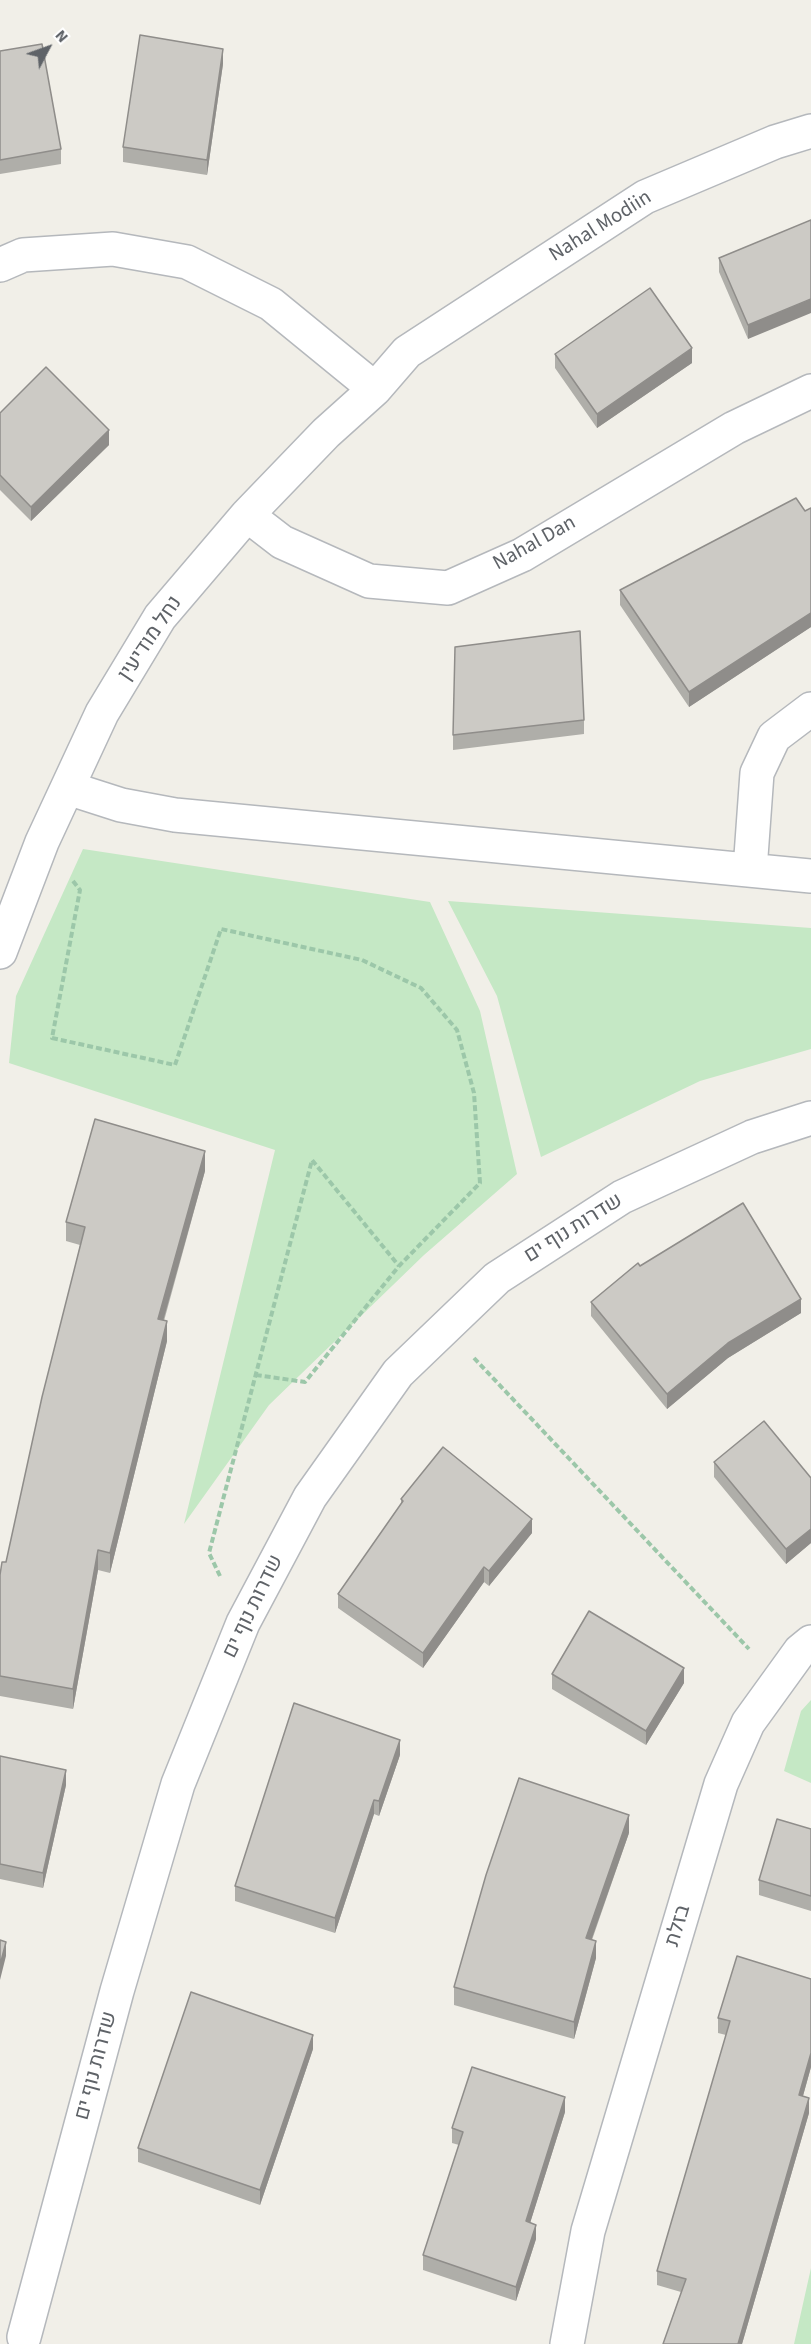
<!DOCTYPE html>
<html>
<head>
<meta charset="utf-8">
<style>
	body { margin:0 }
	#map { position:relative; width:811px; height:2344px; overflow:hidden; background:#f1efe8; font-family:"Source Sans 3",sans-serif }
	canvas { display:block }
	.north { position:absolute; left:18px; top:18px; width:60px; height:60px; -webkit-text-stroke:4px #fff; paint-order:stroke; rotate:49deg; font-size:16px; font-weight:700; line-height:24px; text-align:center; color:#5f6368 }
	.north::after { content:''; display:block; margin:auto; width:21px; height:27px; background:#5f6368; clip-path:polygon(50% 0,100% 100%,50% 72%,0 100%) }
</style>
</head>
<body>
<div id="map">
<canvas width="811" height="2344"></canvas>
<div class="north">N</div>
</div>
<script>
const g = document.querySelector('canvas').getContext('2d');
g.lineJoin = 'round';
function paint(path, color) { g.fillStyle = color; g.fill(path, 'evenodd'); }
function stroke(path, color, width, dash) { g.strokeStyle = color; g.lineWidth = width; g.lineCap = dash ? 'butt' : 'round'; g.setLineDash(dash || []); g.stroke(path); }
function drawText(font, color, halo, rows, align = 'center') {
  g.font = font + ' "Source Sans 3",Heebo,sans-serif'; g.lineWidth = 4.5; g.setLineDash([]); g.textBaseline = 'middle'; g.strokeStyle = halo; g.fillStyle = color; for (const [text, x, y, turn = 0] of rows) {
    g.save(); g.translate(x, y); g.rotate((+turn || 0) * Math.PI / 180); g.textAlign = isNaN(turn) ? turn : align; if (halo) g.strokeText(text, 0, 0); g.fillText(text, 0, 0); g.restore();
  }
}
paint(new Path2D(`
	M 83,849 L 430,902 L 480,1011 L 517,1174 L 424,1255 L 269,1405 L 184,1524 L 275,1150 L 9,1063 L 16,996 Z
	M 448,901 L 811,928 L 811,1049 L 700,1081 L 541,1157 L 497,996 Z
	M 811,1700 L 811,1783 L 784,1771 L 801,1711 Z
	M 811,2268 L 811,2344 L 794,2344 Z`), '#c5e8c5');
const street = new Path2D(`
	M 0,265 L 23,255 L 113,249 L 187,262 L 271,304 L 375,389
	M 247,515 L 282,542 L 369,581 L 448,588 L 522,555 L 734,428 L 811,391
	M 68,788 L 121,805 L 175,815 L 811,876
	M 750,870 L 757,773 L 774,737 L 811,709
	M 0,952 L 42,842 L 102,713 L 160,617 L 247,515 L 326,433 L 375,389 L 407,352 L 645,197 L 775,142 L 811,131
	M 24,2337 L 117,1991 L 178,1784 L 243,1623 L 310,1497 L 398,1373 L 497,1278 L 622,1197 L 752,1137 L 811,1118
	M 567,2344 L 588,2231 L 721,1784 L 748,1723 L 800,1651 L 811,1642`);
stroke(street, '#b5b8bc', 36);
stroke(new Path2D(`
	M 73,881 L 80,890 L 52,1038 L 175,1065 L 221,929 L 362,960 L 421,988 L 457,1030 L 474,1093 L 480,1183 L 399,1266 L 305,1382 L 256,1375
	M 474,1358 L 749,1649
	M 220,1576 L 209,1553 L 312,1160 L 399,1266`), '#9cc7a9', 4, [6, 3]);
stroke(street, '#fff', 33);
paint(new Path2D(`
	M 0,51 L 61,149 L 61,164 L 0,174 Z
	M 223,64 L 207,175 L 123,162 L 123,147 Z
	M 811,220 L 748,339 L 719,272 L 719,258 Z
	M 555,354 L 692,363 L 597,428 L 555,368 Z
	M 0,413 L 109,445 L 31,521 L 0,490 Z
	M 811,508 L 811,627 L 689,707 L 620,605 L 620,590 Z
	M 584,720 L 584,734 L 453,750 L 453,735 Z
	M 205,1171 L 164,1321 L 167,1341 L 110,1573 L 98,1570 L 73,1709 L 0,1696 L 0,1575 L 6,1562 L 80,1245 L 66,1241 L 66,1222 Z
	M 640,1266 L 801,1313 L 728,1358 L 667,1409 L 591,1316 L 591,1302 Z
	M 714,1462 L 811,1478 L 811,1543 L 786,1564 L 714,1477 Z
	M 401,1499 L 532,1533 L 489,1586 L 484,1582 L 423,1668 L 338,1608 L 338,1594 L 401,1505 Z
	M 552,1674 L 684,1683 L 646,1745 L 552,1689 Z
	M 400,1755 L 379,1816 L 374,1814 L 335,1933 L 235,1901 L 235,1886 Z
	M 0,1756 L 66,1785 L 43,1888 L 0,1879 Z
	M 811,1829 L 811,1911 L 759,1895 L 759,1880 Z
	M 629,1833 L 592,1940 L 596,1958 L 574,2039 L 454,2005 L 454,1987 Z
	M 811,1979 L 811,2067 L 803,2096 L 809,2113 L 742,2344 L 663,2344 L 681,2292 L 657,2285 L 657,2271 L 726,2035 L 718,2033 L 718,2018 Z
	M 313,2049 L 260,2205 L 138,2162 L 138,2148 Z
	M 565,2112 L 530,2223 L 536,2239 L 516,2301 L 423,2270 L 423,2255 L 459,2145 L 452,2143 L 452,2128 Z`), '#afaea9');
paint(new Path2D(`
	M 223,49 L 223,64 L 207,175 L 207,160 Z
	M 811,299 L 811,313 L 748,339 L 748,325 Z
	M 692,348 L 692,363 L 597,428 L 597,414 Z
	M 109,430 L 109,445 L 31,521 L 31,507 Z
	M 811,613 L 811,627 L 689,707 L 689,692 Z
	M 205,1151 L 205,1171 L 158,1339 L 158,1319 Z
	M 801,1299 L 801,1313 L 728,1358 L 667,1409 L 667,1394 L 728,1343 Z
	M 167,1321 L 167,1341 L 110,1573 L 110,1553 Z
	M 532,1519 L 532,1533 L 489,1586 L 489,1571 Z
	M 811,1529 L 811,1543 L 786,1564 L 786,1549 Z
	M 98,1550 L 98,1570 L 73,1709 L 73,1689 Z
	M 484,1567 L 484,1582 L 423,1668 L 423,1653 Z
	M 684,1668 L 684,1683 L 646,1745 L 646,1731 Z
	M 400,1740 L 400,1755 L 379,1816 L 379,1801 Z
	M 66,1770 L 66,1785 L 43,1888 L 43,1873 Z
	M 374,1800 L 374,1814 L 335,1933 L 335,1918 Z
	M 629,1815 L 629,1833 L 586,1955 L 586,1938 Z
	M 596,1941 L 596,1958 L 574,2039 L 574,2022 Z
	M 6,1942 L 6,1956 L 0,1980 L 0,1965 Z
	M 313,2035 L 313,2049 L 260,2205 L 260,2190 Z
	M 811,2053 L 811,2067 L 799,2110 L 799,2095 Z
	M 565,2097 L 565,2112 L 526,2236 L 526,2221 Z
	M 809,2098 L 809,2113 L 742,2344 L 738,2344 Z
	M 536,2225 L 536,2239 L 516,2301 L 516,2287 Z`), '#8f8d8a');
const building = new Path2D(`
	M 140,35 L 223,49 L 207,160 L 123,147 Z
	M 42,44 L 61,149 L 0,160 L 0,51 Z
	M 811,220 L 811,299 L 748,325 L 719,258 Z
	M 650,288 L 692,348 L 597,414 L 555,354 Z
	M 46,367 L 109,430 L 31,507 L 0,475 L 0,413 Z
	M 796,498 L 805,511 L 811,508 L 811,613 L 689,692 L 620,590 Z
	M 580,631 L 584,720 L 453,735 L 455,647 Z
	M 95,1119 L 205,1151 L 158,1319 L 167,1321 L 110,1553 L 98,1550 L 73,1689 L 0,1676 L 0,1575 L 2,1562 L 6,1562 L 42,1397 L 85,1227 L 66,1222 Z
	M 743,1203 L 801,1299 L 728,1343 L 667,1394 L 591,1302 L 638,1263 L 640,1266 Z
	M 764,1421 L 811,1478 L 811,1529 L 786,1549 L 714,1462 Z
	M 443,1447 L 532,1519 L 489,1571 L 484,1567 L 423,1653 L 338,1594 L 403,1501 L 401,1499 Z
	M 589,1611 L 684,1668 L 646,1731 L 552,1674 Z
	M 294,1703 L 400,1740 L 379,1801 L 374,1800 L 335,1918 L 235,1886 Z
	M 0,1756 L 66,1770 L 43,1873 L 0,1864 Z
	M 519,1778 L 629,1815 L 586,1938 L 596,1941 L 574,2022 L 454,1987 L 486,1875 Z
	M 777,1819 L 811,1829 L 811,1896 L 759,1880 Z
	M 0,1940 L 6,1942 L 0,1965 Z
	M 737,1956 L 811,1979 L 811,2053 L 799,2095 L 809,2098 L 738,2344 L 663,2344 L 686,2279 L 657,2271 L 730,2021 L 718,2018 Z
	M 191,1992 L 313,2035 L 260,2190 L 138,2148 Z
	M 472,2067 L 565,2097 L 526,2221 L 536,2225 L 516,2287 L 423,2255 L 463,2132 L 452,2128 Z`);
paint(building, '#cccac5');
stroke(building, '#8f8d8a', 1.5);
drawText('21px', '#5f6368', '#fff', [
	["Nahal Modiin",601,227,-32],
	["Nahal Dan",535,544,-29],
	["נחל מודיעין",151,639,-56],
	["שדרות נוף ים",574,1229,-32],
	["שדרות נוף ים",254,1607,-64],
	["בזלת",679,1926,-73],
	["שדרות נוף ים",97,2066,-75]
]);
</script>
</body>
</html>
